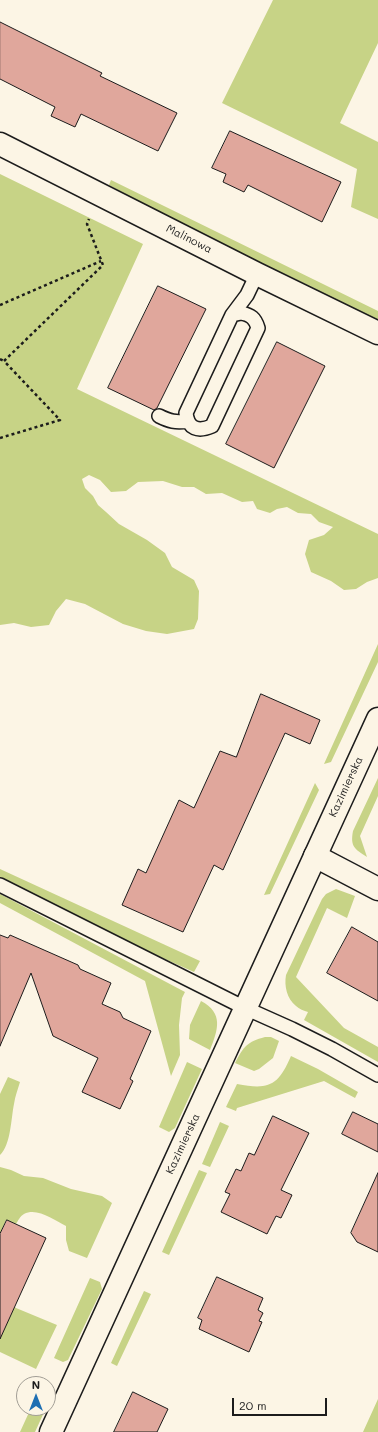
<!DOCTYPE html>
<html>
<head>
<meta charset="utf-8">
<style>
	body { margin:0 }
	#map { position:relative; width:378px; height:1432px; overflow:hidden; background:#fcf5e5; font-family:Mali,sans-serif }
	canvas { display:block }
	.north { position:absolute; left:16px; top:1376px; width:40px; height:40px; box-sizing:border-box; background:#fcf5e5; border:1px solid #a29e95; border-radius:50%; rotate:0deg; font-size:11px; font-weight:700; line-height:16px; text-align:center; color:#1c1c1c }
	.north::after { content:''; display:block; margin:auto; width:14px; height:18px; background:#1f6fb2; clip-path:polygon(50% 0,100% 100%,50% 72%,0 100%) }
	.scale { position:absolute; left:232px; top:1398px; width:95px; height:18px; box-sizing:border-box; border:2px solid #1c1c1c; border-top:0; padding-left:5px; font-size:12px; line-height:14px; white-space:nowrap; color:#1c1c1c; -webkit-text-stroke:3px #fcf5e5; paint-order:stroke }
</style>
</head>
<body>
<div id="map">
<canvas width="378" height="1432"></canvas>
<div class="north">N</div>
<div class="scale">20 m</div>
</div>
<script>
const g = document.querySelector('canvas').getContext('2d');
g.lineJoin = 'round';
function paint(path, color) { g.fillStyle = color; g.fill(path, 'evenodd'); }
function stroke(path, color, width, dash) { g.strokeStyle = color; g.lineWidth = width; g.lineCap = dash ? 'butt' : 'round'; g.setLineDash(dash || []); g.stroke(path); }
function drawText(font, color, halo, rows, align = 'center') {
  g.font = font + ' Mali,sans-serif'; g.lineWidth = 3; g.setLineDash([]); g.textBaseline = 'middle'; g.strokeStyle = halo; g.fillStyle = color; for (const [text, x, y, turn = 0] of rows) {
    g.save(); g.translate(x, y); g.rotate((+turn || 0) * Math.PI / 180); g.textAlign = isNaN(turn) ? turn : align; if (halo) g.strokeText(text, 0, 0); g.fillText(text, 0, 0); g.restore();
  }
}
paint(new Path2D(`
	M 273,0 L 378,0 L 378,43 L 340,123 L 378,142 L 378,219 L 351,207 L 357,169 L 222,103 Z
	M 0,174 L 143,244 L 77,389 L 378,534 L 378,578 L 367,582 L 356,589 L 344,590 L 331,581 L 311,572 L 305,554 L 309,540 L 324,535 L 333,527 L 319,522 L 311,514 L 298,513 L 287,507 L 277,509 L 270,513 L 257,509 L 253,501 L 242,502 L 222,493 L 206,494 L 194,487 L 182,487 L 163,481 L 138,482 L 126,491 L 111,492 L 100,480 L 89,475 L 82,479 L 85,488 L 93,496 L 98,505 L 106,512 L 119,524 L 147,540 L 165,553 L 172,567 L 194,580 L 199,591 L 198,619 L 194,629 L 167,634 L 146,631 L 123,624 L 85,604 L 66,599 L 56,611 L 49,625 L 31,627 L 14,623 L 0,625 Z
	M 111,180 L 378,311 L 378,325 L 314,288 L 207,237 L 167,217 L 109,185 Z
	M 378,644 L 378,662 L 331,762 L 324,764 Z
	M 378,778 L 378,796 L 360,836 L 367,857 C 355,849 350,847 353,831 Z
	M 315,783 L 319,790 L 270,894 L 264,895 Z
	M 0,869 L 200,961 L 194,972 C 167,960 140,948 114,935 C 75,917 39,895 0,877 Z
	M 336,889 L 355,896 L 347,918 L 327,908 L 296,977 L 344,1028 L 378,1047 L 378,1062 L 304,1020 L 308,1012 C 304,1011 299,1009 296,1006 C 287,999 284,986 286,975 L 322,899 L 326,894 Z
	M 0,894 L 185,992 L 182,998 L 179,1025 L 180,1055 L 171,1076 L 145,981 L 0,903 Z
	M 201,1001 C 224,1013 218,1030 210,1050 L 189,1039 L 190,1025 Z
	M 265,1037 L 271,1037 L 279,1041 L 273,1058 L 259,1069 L 254,1071 L 235,1063 C 244,1046 247,1042 265,1037 Z
	M 291,1056 L 318,1069 L 358,1092 L 355,1098 L 324,1081 L 237,1108 L 236,1111 L 226,1107 L 237,1084 C 269,1090 278,1086 291,1056 Z
	M 187,1062 L 202,1069 L 175,1128 L 169,1132 L 159,1127 Z
	M 8,1077 L 20,1082 C 18,1089 15,1096 14,1104 C 11,1118 11,1145 0,1155 L 0,1094 Z
	M 220,1122 L 229,1126 L 210,1167 L 202,1164 Z
	M 0,1167 L 11,1170 L 24,1176 L 43,1178 L 71,1189 L 102,1196 L 112,1203 L 87,1258 L 69,1251 L 66,1240 L 66,1226 C 54,1220 37,1207 24,1214 C 20,1216 18,1221 16,1224 L 6,1220 L 0,1234 Z
	M 199,1170 L 207,1173 L 169,1255 L 162,1252 Z
	M 90,1278 L 100,1282 L 102,1289 L 68,1360 L 63,1362 L 54,1358 Z
	M 144,1291 L 151,1294 L 117,1366 L 111,1363 Z
	M 0,1300 L 15,1307 L 16,1308 L 57,1325 L 36,1369 L 0,1352 Z
	M 378,1399 L 378,1432 L 363,1432 Z
	M 31,1408 L 46,1408 L 35,1432 L 20,1432 Z`), '#c7d386');
const building = new Path2D(`
	M 0,22 L 102,73 L 100,76 L 177,113 L 158,151 L 81,114 L 75,127 L 51,116 L 55,107 L 0,79 Z
	M 230,131 L 341,182 L 322,222 L 248,185 L 244,192 L 223,182 L 226,174 L 212,168 Z
	M 158,286 L 206,309 L 157,408 L 154,410 L 108,388 Z
	M 277,342 L 325,366 L 274,468 L 226,444 Z
	M 261,694 L 320,720 L 310,744 L 285,733 L 223,870 L 214,865 L 183,932 L 122,905 L 138,869 L 146,873 L 179,800 L 194,808 L 220,751 L 236,757 Z
	M 352,927 L 378,942 L 378,1001 L 327,973 Z
	M 0,935 L 8,938 L 10,935 L 78,965 L 80,969 L 111,983 L 102,1004 L 120,1012 L 123,1018 L 151,1031 L 130,1079 L 133,1081 L 120,1109 L 82,1092 L 98,1058 L 53,1036 L 31,973 L 0,1046 Z
	M 353,1112 L 378,1124 L 378,1152 L 342,1134 Z
	M 273,1116 L 309,1133 L 281,1190 L 292,1195 L 281,1218 L 276,1216 L 267,1234 L 221,1212 L 230,1194 L 225,1192 L 236,1169 L 241,1171 L 249,1153 L 254,1155 Z
	M 378,1173 L 378,1252 L 357,1242 L 351,1233 Z
	M 7,1220 L 46,1238 L 0,1339 L 0,1234 Z
	M 217,1277 L 263,1298 L 258,1310 L 263,1313 L 259,1321 L 262,1322 L 249,1352 L 199,1329 L 202,1320 L 198,1318 Z
	M 133,1392 L 168,1409 L 157,1432 L 114,1432 Z`);
paint(building, '#e0a79c');
stroke(building, '#1c1c1c', 1);
const service = new Path2D(`
	M 241,313 C 251,315 255,318 258,328 L 212,426 C 198,432 188,429 186,413 L 232,315 Z
	M 232,315 L 247,295 L 257,274
	M 159,416 C 169,421 176,423 187,421
	M 0,885 L 245,1008 L 292,1029 L 332,1049 L 378,1075`);
const minor = new Path2D(`
	M 0,144 L 257,274 L 378,333
	M 315,856 L 378,889`);
const tertiary = new Path2D(`
	M 51,1432 L 378,719`);
stroke(service, '#1c1c1c', 16);
stroke(minor, '#1c1c1c', 25);
stroke(tertiary, '#1c1c1c', 25);
stroke(new Path2D(`
	M 0,305 L 101,261
	M 0,359 L 4,361
	M 0,438 L 60,420 L 4,361 L 103,265 L 87,224 L 89,219`), '#1c1c1c', 2.5, [3, 3]);
stroke(service, '#fcf5e5', 13);
stroke(minor, '#fcf5e5', 22);
stroke(tertiary, '#fcf5e5', 22);
drawText('11px', '#1c1c1c', '#fcf5e5', [
	["Malinowa",189,239,27],
	["Kazimierska",346,787,-65],
	["Kazimierska",183,1144,-65]
]);
</script>
</body>
</html>
